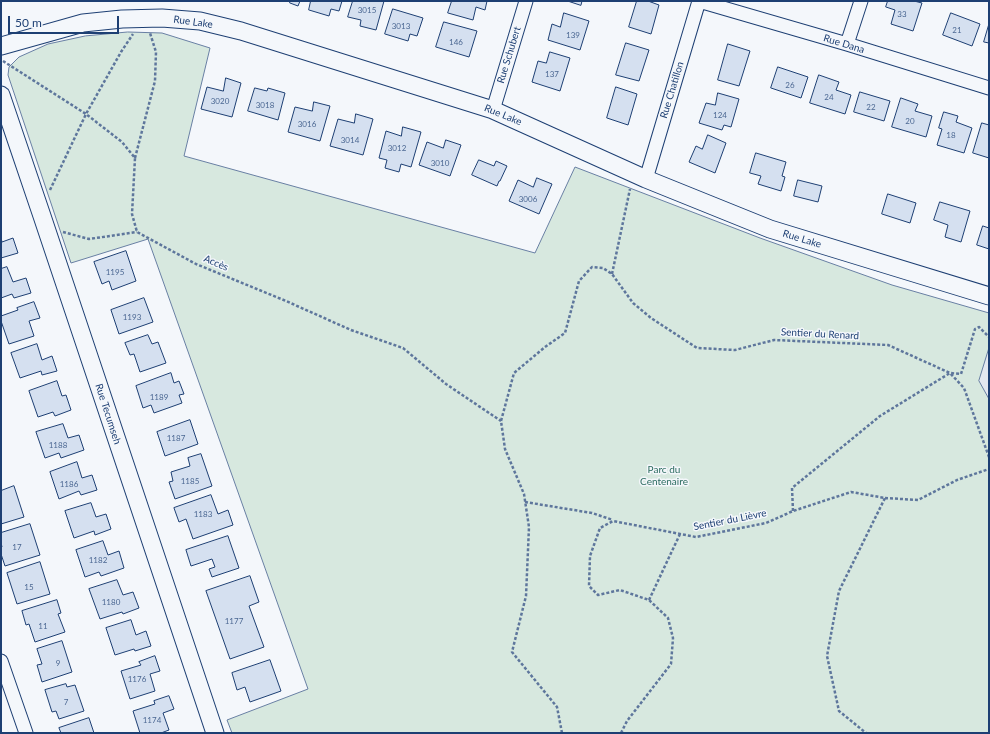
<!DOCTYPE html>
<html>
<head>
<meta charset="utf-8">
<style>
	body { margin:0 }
	#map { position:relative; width:990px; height:734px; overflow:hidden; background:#f4f7fb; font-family:Lato,sans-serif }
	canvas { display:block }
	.frame { position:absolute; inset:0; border:2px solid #1d3f73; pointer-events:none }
	.scale { position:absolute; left:8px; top:16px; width:111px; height:18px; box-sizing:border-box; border:2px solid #1d3f73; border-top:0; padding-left:5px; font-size:12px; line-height:14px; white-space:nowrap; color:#1d3f73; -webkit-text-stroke:3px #f4f7fb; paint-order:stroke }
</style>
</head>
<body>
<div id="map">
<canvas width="990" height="734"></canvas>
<div class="frame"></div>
<div class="scale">50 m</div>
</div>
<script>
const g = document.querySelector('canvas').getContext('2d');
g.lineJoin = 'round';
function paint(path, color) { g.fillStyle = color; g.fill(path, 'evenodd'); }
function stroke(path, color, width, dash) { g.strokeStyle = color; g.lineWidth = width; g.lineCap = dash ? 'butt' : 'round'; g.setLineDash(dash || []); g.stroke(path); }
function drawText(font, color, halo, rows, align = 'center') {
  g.font = font + ' Lato,sans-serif'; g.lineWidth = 3; g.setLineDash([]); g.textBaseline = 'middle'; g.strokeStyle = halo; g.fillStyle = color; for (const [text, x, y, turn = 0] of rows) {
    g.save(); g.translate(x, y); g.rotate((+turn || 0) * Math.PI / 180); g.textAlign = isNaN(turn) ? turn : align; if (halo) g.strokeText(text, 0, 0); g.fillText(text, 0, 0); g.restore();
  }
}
const green = new Path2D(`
	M 128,32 L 162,33 L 210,48 L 184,156 L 535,253 L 575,167 L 760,238 L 892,285 L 989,313 L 989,733 L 232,733 L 227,720 L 308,689 L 148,239 L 71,263 L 8,75 L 9,67 L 19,57 L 48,44 L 85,36 Z`);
paint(green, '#d7e8df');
stroke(green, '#687fa3', 1);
const parking = new Path2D(`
	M 989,348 L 989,399 L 979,381 Z`);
paint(parking, '#e3e8f0');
stroke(parking, '#687fa3', 1);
const building = new Path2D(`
	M 290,1 L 300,1 L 298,6 L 290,3 Z
	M 311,1 L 342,1 L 339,11 L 331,9 L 329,16 L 309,10 Z
	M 353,1 L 384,1 L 376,30 L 360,26 L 361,20 L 348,17 Z
	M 452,1 L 487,1 L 485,10 L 476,7 L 473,20 L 448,13 Z
	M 568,1 L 582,1 L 581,5 Z
	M 637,1 L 648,1 L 659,5 L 651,34 L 629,27 Z
	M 888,1 L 914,1 L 922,3 L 913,31 L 891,24 L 895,10 L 886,7 Z
	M 393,9 L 423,18 L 417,36 L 410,34 L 408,41 L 385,34 Z
	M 564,13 L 589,21 L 580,50 L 548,40 L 552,24 L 560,27 Z
	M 951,13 L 980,24 L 972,46 L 943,35 Z
	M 444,22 L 477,31 L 469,57 L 436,47 Z
	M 989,24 L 989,43 L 984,42 Z
	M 626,43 L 649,50 L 639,81 L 616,75 Z
	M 728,44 L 750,51 L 739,86 L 718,80 Z
	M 550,52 L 570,58 L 560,91 L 532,82 L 538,61 L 546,63 Z
	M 778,67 L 808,77 L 801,98 L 771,88 Z
	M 819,75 L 839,82 L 836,90 L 851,95 L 845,114 L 810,103 Z
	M 226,78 L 241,83 L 232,117 L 201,109 L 207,87 L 223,91 Z
	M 616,87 L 637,94 L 628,125 L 607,118 Z
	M 255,88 L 267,91 L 268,88 L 285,93 L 278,120 L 248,111 Z
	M 860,92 L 890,101 L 884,121 L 854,112 Z
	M 718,93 L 739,99 L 731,127 L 724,125 L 722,130 L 699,123 L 706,103 L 715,105 Z
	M 901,98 L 918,104 L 915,111 L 932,116 L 926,137 L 892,127 Z
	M 314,102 L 330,106 L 320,141 L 288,132 L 295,107 L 312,111 Z
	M 944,112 L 958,116 L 956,122 L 972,128 L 964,153 L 937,145 L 942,129 L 939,128 Z
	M 356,114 L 373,119 L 363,155 L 330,146 L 338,119 L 354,123 Z
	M 982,123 L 989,125 L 989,158 L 973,153 Z
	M 403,127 L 421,132 L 411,167 L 401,164 L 399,172 L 385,168 L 387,160 L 379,158 L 386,131 L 401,136 Z
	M 708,135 L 726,143 L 715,173 L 689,162 L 696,146 L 702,149 Z
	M 446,140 L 461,145 L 450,176 L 419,165 L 427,142 L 443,148 Z
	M 756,153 L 786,162 L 782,176 L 785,177 L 781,191 L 758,184 L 761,176 L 750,173 Z
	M 479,160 L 494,166 L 496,161 L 507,166 L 500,181 L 499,181 L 497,186 L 472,175 Z
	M 537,178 L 552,184 L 539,214 L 509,201 L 518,180 L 533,187 Z
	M 798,180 L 822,186 L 818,202 L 794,196 Z
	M 888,194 L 916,203 L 910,223 L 882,214 Z
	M 940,202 L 970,211 L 961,242 L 945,237 L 948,225 L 934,220 Z
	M 983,226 L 989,228 L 989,249 L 977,245 Z
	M 1,238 L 2,242 L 13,238 L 18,253 L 1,258 Z
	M 126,251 L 136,281 L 112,290 L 109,281 L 102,284 L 94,262 Z
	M 7,267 L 13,282 L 26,278 L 31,293 L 14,298 L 12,294 L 1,298 L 1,269 Z
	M 144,298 L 153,322 L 119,334 L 111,310 Z
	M 34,302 L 40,318 L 29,321 L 34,336 L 9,344 L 1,321 L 1,316 L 18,310 L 17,308 Z
	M 148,335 L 152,344 L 158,342 L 166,363 L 140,372 L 134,354 L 130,355 L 125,343 Z
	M 37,344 L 42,360 L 52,356 L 57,371 L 42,375 L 41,371 L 20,378 L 11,353 Z
	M 171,373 L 174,383 L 179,381 L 184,394 L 179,395 L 182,403 L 154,413 L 151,405 L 143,408 L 136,386 Z
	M 57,381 L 62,396 L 66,395 L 71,410 L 55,416 L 53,412 L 38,417 L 29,391 Z
	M 190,420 L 198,444 L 165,456 L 157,432 Z
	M 63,424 L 68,438 L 79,435 L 84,450 L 61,458 L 59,453 L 45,458 L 36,432 Z
	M 201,454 L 212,486 L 175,499 L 169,482 L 173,481 L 171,472 L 190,466 L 188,458 Z
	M 77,462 L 82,478 L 92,475 L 97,490 L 81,495 L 79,491 L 59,499 L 50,472 Z
	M 14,486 L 24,517 L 1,524 L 1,491 Z
	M 211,495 L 218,514 L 228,510 L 233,525 L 193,539 L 186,519 L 179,522 L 174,508 Z
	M 91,503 L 96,517 L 106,514 L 111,529 L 95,535 L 94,531 L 74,538 L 65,511 Z
	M 30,524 L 40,555 L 5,566 L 1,554 L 1,548 L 2,547 L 1,543 L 1,533 Z
	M 228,536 L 239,568 L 212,577 L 209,569 L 215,567 L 212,559 L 191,566 L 186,550 Z
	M 103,541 L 108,555 L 119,551 L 124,568 L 101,576 L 99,572 L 85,577 L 76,550 Z
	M 40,562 L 50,594 L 17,604 L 7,573 Z
	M 250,576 L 259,602 L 249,606 L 264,647 L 230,659 L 206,591 Z
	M 117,580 L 123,595 L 133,592 L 139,608 L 123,614 L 122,612 L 100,619 L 89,589 Z
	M 57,600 L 61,613 L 58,614 L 65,632 L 35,642 L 29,624 L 26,625 L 22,611 Z
	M 131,620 L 136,635 L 146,631 L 151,646 L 135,651 L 134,649 L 115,655 L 106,628 Z
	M 62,641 L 72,672 L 42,682 L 37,665 L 42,664 L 37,649 Z
	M 155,656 L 160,671 L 150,674 L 155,691 L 130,699 L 121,671 L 141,665 L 139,662 Z
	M 270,660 L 281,691 L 250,702 L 245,687 L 237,690 L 232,673 Z
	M 66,684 L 67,687 L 75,685 L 84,711 L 59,719 L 56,711 L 52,712 L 45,690 Z
	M 169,696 L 174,709 L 163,713 L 169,730 L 161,733 L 140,733 L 133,711 L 155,704 L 154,701 Z
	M 89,718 L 94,733 L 61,733 L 59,728 Z`);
paint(building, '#d5e0f0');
stroke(building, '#1d3f73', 1);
const minor = new Path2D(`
	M 699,1 L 847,44 L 989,88
	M 847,44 L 861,1
	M 493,110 L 526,1
	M 646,179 L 699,1
	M 1,661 L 26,733`);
const tertiary = new Path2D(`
	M 1,46 L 83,23 L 122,19 L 162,18 L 200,21 L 241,31 L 493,110 L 646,179 L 770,229 L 989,296
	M 1,95 L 42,216 L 215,733`);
stroke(minor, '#1d3f73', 15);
stroke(tertiary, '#1d3f73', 19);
stroke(new Path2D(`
	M 3,61 L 86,114 L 122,142 L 135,158 L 132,214 L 137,232 L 196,264 L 286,301 L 351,330 L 403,348 L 446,384 L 501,421
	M 135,158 L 155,81 L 156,52 L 150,33
	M 50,190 L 86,114 L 121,52 L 133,34
	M 63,232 L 89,239 L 137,232
	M 612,274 L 630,189
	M 885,498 L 918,500 L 957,480 L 989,469
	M 525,502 L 592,513 L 613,520
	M 793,511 L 792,488 L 880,416 L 950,373 L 961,374 L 975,329 L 979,327 L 989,337
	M 649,600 L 680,534
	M 562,733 L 557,707 L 512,652 L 526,596 L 529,527 L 524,494 L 505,449 L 501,421 L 514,373 L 545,347 L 565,333 L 579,281 L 592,267 L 603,268 L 612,274 L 633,303 L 651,318 L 697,348 L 735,350 L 774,340 L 888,345 L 950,373 L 964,388 L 989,457
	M 621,733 L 627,721 L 671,664 L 673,638 L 668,618 L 649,600 L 620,590 L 598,595 L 589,586 L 590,556 L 600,528 L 613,521 L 696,537 L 766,523 L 793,511 L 851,492 L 885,498 L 839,591 L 827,656 L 839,711 L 866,733`), '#5e769c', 2.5, [3, 2]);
stroke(minor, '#f4f7fb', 13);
stroke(tertiary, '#f4f7fb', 17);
drawText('8px', '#4b6792', null, [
	["3015",367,10],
	["33",902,14],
	["3013",401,26],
	["21",957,30],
	["139",573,35],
	["146",456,42],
	["137",552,74],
	["26",790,85],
	["24",829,97],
	["3020",220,101],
	["3018",265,105],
	["22",871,107],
	["124",720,115],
	["20",910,121],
	["3016",307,124],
	["18",951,135],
	["3014",350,140],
	["3012",397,148],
	["3010",440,163],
	["3006",528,199],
	["1195",115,272],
	["1193",132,317],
	["1189",159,397],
	["1187",176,438],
	["1188",58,445],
	["1185",190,481],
	["1186",69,484],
	["1183",203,514],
	["17",17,547],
	["1182",98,560],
	["15",29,587],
	["1180",111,602],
	["1177",234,621],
	["11",43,626],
	["9",58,663],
	["1176",137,679],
	["7",66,702],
	["1174",152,720]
]);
drawText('10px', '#1d3f73', '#f4f7fb', [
	["Rue Lake",193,22,8],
	["Rue Dana",844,44,17],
	["Rue Schubert",509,55,-73],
	["Rue Chatillon",672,90,-73],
	["Rue Lake",503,115,22],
	["Rue Lake",802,239,17],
	["Accès",216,263,23],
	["Sentier du Renard",820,334,3],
	["Rue Tecumseh",108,414,72],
	["Sentier du Lièvre",730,520,-11]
]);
drawText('10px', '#2c6c60', '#f4f7fb', [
	["Parc du",664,470],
	["Centenaire",664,482]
]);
</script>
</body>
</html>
